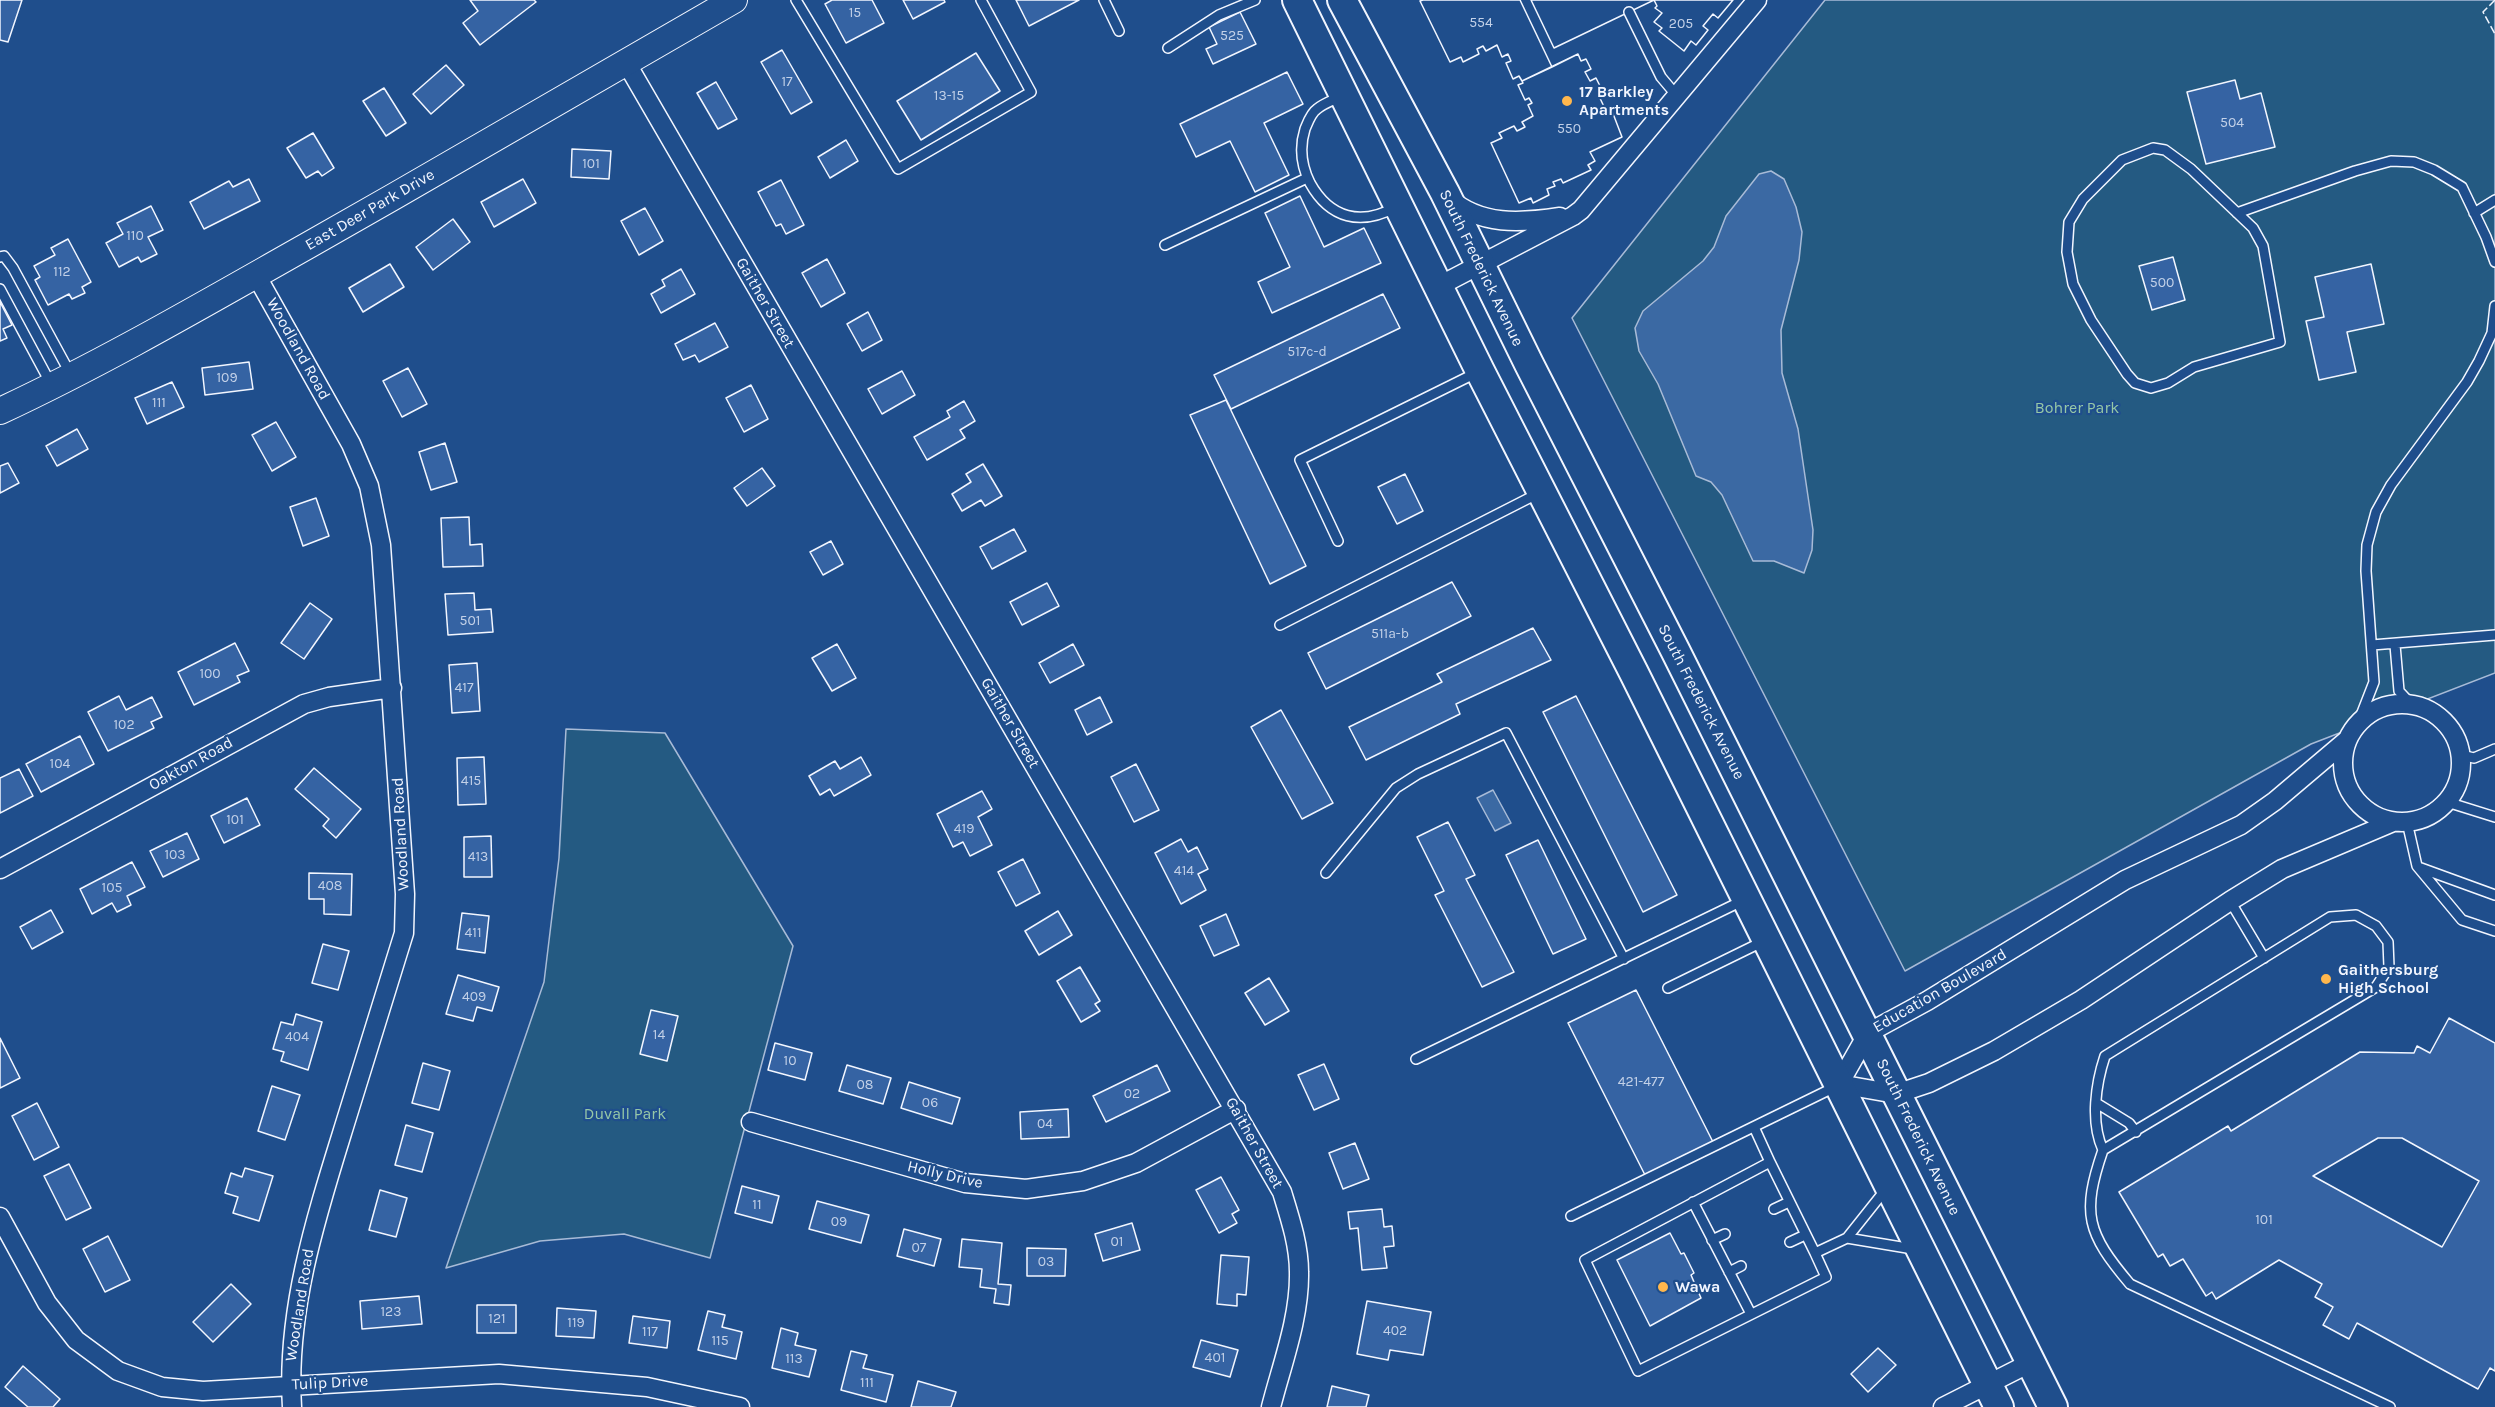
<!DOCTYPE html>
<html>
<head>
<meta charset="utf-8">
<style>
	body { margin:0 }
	canvas { display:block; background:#1f4e8c }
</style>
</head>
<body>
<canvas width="2495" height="1407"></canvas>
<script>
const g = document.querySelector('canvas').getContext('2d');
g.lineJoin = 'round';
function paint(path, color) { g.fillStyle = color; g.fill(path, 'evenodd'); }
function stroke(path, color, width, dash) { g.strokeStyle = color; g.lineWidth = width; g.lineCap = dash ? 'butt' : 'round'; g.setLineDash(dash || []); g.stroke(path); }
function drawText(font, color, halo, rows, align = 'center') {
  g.font = font + ' Karla,sans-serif'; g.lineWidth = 4.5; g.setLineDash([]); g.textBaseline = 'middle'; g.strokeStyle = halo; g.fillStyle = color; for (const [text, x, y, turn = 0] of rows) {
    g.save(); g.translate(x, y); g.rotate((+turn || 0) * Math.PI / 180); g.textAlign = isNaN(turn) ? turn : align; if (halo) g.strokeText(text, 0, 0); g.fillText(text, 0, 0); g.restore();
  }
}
const green = new Path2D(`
	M 1825,0 L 2495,0 L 2495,673 L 2311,744 L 1905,971 L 1572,318 Z
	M 566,729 L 665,733 L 793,946 L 710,1258 L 624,1234 L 540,1241 L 446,1268 L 544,982 L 559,858 Z`);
paint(green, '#245a82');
stroke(green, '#a8bbd7', 1.5);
const water = new Path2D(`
	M 1771,171 L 1784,179 L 1796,207 L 1802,232 L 1799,260 L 1781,330 L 1782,373 L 1798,429 L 1813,530 L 1812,550 L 1804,573 L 1774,561 L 1753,561 L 1722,495 L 1711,482 L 1696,476 L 1658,384 L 1639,351 L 1635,328 L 1643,311 L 1703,261 L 1714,247 L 1726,216 L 1759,174 Z
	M 1493,790 L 1511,823 L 1495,831 L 1477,798 Z`);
paint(water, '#3b69a3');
stroke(water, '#a8bbd7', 1.5);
const building = new Path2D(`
	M 0,0 L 22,0 L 8,42 L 0,40 Z
	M 470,0 L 534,0 L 536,2 L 480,45 L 463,23 L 478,11 Z
	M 832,0 L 872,0 L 884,23 L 846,43 L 825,4 Z
	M 903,0 L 944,0 L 945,2 L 913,19 Z
	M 1016,0 L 1079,0 L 1029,26 Z
	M 1423,0 L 1520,0 L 1552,67 L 1578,54 L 1581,61 L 1586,59 L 1591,69 L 1585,72 L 1590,81 L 1596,78 L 1603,92 L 1598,94 L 1607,113 L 1612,111 L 1622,137 L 1590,152 L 1595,161 L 1588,165 L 1591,170 L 1563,183 L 1561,179 L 1553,182 L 1555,186 L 1547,189 L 1549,195 L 1533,203 L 1531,198 L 1519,203 L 1491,143 L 1502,138 L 1499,133 L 1514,126 L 1517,131 L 1525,127 L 1522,122 L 1533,116 L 1528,105 L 1532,103 L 1529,98 L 1525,100 L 1518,85 L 1523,83 L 1522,81 L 1519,76 L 1513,79 L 1506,63 L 1511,61 L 1508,54 L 1502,57 L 1497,45 L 1486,51 L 1483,46 L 1477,49 L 1479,54 L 1463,62 L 1461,57 L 1450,62 L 1420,1 Z
	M 1423,0 L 1520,0 L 1552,67 L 1522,81 L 1519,76 L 1513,79 L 1506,63 L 1511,61 L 1508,54 L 1502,57 L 1497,45 L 1486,51 L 1483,46 L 1477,49 L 1479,54 L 1463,62 L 1461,57 L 1450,62 L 1420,1 Z
	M 1531,0 L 1733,0 L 1718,18 L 1713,14 L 1703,26 L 1708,30 L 1696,45 L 1691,41 L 1684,51 L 1659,31 L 1662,28 L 1654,22 L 1662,13 L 1655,8 L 1657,6 L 1654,0 L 1554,48 Z
	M 1531,0 L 1654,0 L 1554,48 Z
	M 1654,0 L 1733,0 L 1718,18 L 1713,14 L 1703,26 L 1708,30 L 1696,45 L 1691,41 L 1684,51 L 1659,31 L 1662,28 L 1654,22 L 1662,13 L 1655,8 L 1657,6 Z
	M 1240,12 L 1256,44 L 1213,64 L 1206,49 L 1217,44 L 1209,27 Z
	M 782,50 L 812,102 L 791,114 L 761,62 Z
	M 976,53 L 1000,91 L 921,140 L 897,101 Z
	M 1578,54 L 1581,61 L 1586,59 L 1591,69 L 1585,72 L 1590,81 L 1596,78 L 1603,92 L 1598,94 L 1607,113 L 1612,111 L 1622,137 L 1590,152 L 1595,161 L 1588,165 L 1591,170 L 1563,183 L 1561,179 L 1553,182 L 1555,186 L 1547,189 L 1549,195 L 1533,203 L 1531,198 L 1519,203 L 1491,143 L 1502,138 L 1499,133 L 1514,126 L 1517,131 L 1525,127 L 1522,122 L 1533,116 L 1528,105 L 1532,103 L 1529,98 L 1525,100 L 1518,85 L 1523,83 L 1522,81 Z
	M 446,65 L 464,85 L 431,114 L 413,94 Z
	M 1287,72 L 1303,104 L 1264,123 L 1289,175 L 1255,192 L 1230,141 L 1196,157 L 1180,124 Z
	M 2235,80 L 2240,99 L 2261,93 L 2275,147 L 2206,164 L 2187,92 Z
	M 716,82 L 737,119 L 718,129 L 697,93 Z
	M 384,88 L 406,123 L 386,136 L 363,101 Z
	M 313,133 L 334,168 L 322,176 L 318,171 L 306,178 L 287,148 Z
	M 846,140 L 858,161 L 830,178 L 818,157 Z
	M 572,149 L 611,151 L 609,179 L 571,177 Z
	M 249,179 L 260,201 L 204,229 L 190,202 L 229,181 L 233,187 Z
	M 523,179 L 536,203 L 494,227 L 481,202 Z
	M 781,180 L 804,225 L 786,234 L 781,224 L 776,226 L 758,192 Z
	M 1300,196 L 1324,247 L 1364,228 L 1381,263 L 1272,313 L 1258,282 L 1290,267 L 1265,213 Z
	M 151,206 L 163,230 L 148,237 L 157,254 L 141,262 L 138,257 L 119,267 L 106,243 L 123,234 L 117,223 Z
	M 645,208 L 663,241 L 639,255 L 621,221 Z
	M 453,219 L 470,242 L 433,270 L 416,247 Z
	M 68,239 L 91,282 L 82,287 L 85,293 L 72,299 L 69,294 L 48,305 L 35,280 L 40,277 L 34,266 L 55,255 L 51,248 Z
	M 2173,257 L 2185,300 L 2152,310 L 2139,266 Z
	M 827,259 L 845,293 L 821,307 L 802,273 Z
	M 390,264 L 404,287 L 363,312 L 349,288 Z
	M 2371,264 L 2384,324 L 2347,332 L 2356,372 L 2319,380 L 2306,321 L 2324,317 L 2315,277 Z
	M 681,269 L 695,294 L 661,313 L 651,294 L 665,286 L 662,280 Z
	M 1383,294 L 1400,328 L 1231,409 L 1214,375 Z
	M 0,302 L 12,325 L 3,329 L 7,338 L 0,341 Z
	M 868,312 L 882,340 L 862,351 L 847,324 Z
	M 715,323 L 728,347 L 699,362 L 695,355 L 683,360 L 675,344 Z
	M 249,362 L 253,389 L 205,395 L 202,368 Z
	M 408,368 L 427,404 L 402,417 L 383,381 Z
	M 902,371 L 915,395 L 882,414 L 868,389 Z
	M 172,382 L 184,407 L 147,424 L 135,398 Z
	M 751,385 L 768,419 L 744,432 L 726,398 Z
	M 1226,400 L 1306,566 L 1270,584 L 1190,415 Z
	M 964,401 L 975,421 L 960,430 L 965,438 L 927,460 L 914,437 L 950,417 L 947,411 Z
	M 276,422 L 296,457 L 272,471 L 252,435 Z
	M 77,429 L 88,449 L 57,466 L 46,446 Z
	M 445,443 L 457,482 L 431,490 L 419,452 Z
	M 8,463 L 19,483 L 0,493 L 0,466 Z
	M 983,464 L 1002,496 L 985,506 L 981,500 L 962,511 L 952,494 L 971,482 L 966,474 Z
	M 762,468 L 775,486 L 747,506 L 734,488 Z
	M 1405,474 L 1423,511 L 1397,524 L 1378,487 Z
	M 316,498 L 329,536 L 303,546 L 290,507 Z
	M 469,517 L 470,545 L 482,544 L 483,566 L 443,567 L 441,518 Z
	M 1014,529 L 1026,551 L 992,569 L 980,547 Z
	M 831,541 L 843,564 L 823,575 L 810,552 Z
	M 1452,582 L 1471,616 L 1326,689 L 1308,653 Z
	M 1047,583 L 1059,606 L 1022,625 L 1010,602 Z
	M 474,593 L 475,610 L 491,609 L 493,632 L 448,635 L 445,594 Z
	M 310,603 L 332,619 L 304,659 L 281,643 Z
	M 1533,628 L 1551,660 L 1456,704 L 1460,714 L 1366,760 L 1349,727 L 1442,682 L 1437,674 Z
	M 235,643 L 249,671 L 237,676 L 240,682 L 194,705 L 178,672 Z
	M 837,644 L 856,678 L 832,691 L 812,658 Z
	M 1073,644 L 1084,665 L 1050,683 L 1039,663 Z
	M 477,663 L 480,711 L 452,713 L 449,665 Z
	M 119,696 L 126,710 L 152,697 L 162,717 L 151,722 L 154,728 L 108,751 L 88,712 Z
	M 1576,696 L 1677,895 L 1643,912 L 1543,712 Z
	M 1100,697 L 1112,722 L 1087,735 L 1075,710 Z
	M 1281,710 L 1333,803 L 1302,819 L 1251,727 Z
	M 80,736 L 94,764 L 41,792 L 26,764 Z
	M 484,757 L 486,804 L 458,805 L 457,758 Z
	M 861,757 L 871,775 L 834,796 L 830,789 L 820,795 L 809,776 L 835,761 L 840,769 Z
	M 1136,764 L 1159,810 L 1134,822 L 1111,777 Z
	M 314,768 L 361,809 L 336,838 L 323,826 L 329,819 L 295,789 Z
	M 19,769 L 33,796 L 0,813 L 0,778 Z
	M 982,791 L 992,809 L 978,817 L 992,845 L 970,856 L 963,842 L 953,847 L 937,814 Z
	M 247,798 L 260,825 L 224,843 L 211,816 Z
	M 1448,822 L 1475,875 L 1466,879 L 1514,972 L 1482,987 L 1435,895 L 1444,891 L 1417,837 Z
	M 187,833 L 199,859 L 163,877 L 150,851 Z
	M 491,836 L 492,877 L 464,877 L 464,837 Z
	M 1181,839 L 1188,852 L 1197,847 L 1208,869 L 1198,874 L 1206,890 L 1181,904 L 1155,853 Z
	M 1538,840 L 1586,939 L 1553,954 L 1506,855 Z
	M 1023,859 L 1040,893 L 1016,906 L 998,872 Z
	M 132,862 L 145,887 L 127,896 L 131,905 L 117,912 L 112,903 L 92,914 L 80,889 Z
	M 309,873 L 352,874 L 351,915 L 324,914 L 324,899 L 309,899 Z
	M 51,910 L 63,932 L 32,949 L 20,927 Z
	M 1058,911 L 1072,935 L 1039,955 L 1025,931 Z
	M 462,913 L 489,916 L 485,953 L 457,949 Z
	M 1226,914 L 1239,945 L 1214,956 L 1200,926 Z
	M 323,944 L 349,951 L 338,990 L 312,983 Z
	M 1080,967 L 1100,1001 L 1095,1004 L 1100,1011 L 1081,1022 L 1057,981 Z
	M 458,975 L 499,987 L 492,1011 L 477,1007 L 473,1021 L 446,1014 Z
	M 1269,978 L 1289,1011 L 1265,1025 L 1245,993 Z
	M 1636,990 L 1713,1142 L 1645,1175 L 1568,1023 Z
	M 651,1010 L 678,1016 L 667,1061 L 640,1054 Z
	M 296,1014 L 322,1022 L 308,1070 L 281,1061 L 284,1052 L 273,1049 L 281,1022 L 293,1025 Z
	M 2449,1018 L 2495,1043 L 2495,1371 L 2490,1368 L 2478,1389 L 2357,1323 L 2349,1339 L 2323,1325 L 2333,1307 L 2315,1297 L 2322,1284 L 2279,1260 L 2216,1299 L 2212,1292 L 2206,1296 L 2183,1259 L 2170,1266 L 2163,1254 L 2158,1257 L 2119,1192 L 2228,1126 L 2231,1131 L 2360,1052 L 2414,1053 L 2417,1046 L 2430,1053 ZM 2378,1138 L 2402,1138 L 2479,1181 L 2442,1247 L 2313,1176 Z
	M 0,1038 L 20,1078 L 0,1088 Z
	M 775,1043 L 812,1053 L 805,1080 L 768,1070 Z
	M 423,1063 L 450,1071 L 439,1110 L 412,1103 Z
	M 1324,1064 L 1339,1099 L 1314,1110 L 1298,1075 Z
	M 847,1065 L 891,1078 L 883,1104 L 839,1091 Z
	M 1157,1065 L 1170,1091 L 1106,1122 L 1093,1096 Z
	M 909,1082 L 960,1098 L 952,1124 L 901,1108 Z
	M 272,1086 L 300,1095 L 285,1140 L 258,1131 Z
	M 37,1103 L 59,1147 L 34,1160 L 12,1116 Z
	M 1068,1109 L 1069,1137 L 1021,1139 L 1020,1112 Z
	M 406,1125 L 433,1133 L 422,1172 L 395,1165 Z
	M 1355,1143 L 1369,1179 L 1343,1189 L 1329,1153 Z
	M 69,1164 L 91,1208 L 66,1220 L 44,1176 Z
	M 245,1168 L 273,1176 L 259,1221 L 233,1213 L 238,1197 L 225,1193 L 231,1173 L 242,1177 Z
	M 1221,1177 L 1239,1210 L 1232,1214 L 1237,1223 L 1219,1233 L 1196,1190 Z
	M 742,1186 L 779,1196 L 772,1223 L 735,1213 Z
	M 380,1190 L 407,1198 L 396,1237 L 369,1230 Z
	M 817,1201 L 869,1215 L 861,1243 L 809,1229 Z
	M 1382,1209 L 1384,1227 L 1392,1226 L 1394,1246 L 1384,1247 L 1387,1268 L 1362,1270 L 1358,1228 L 1350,1229 L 1348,1212 Z
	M 1132,1223 L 1140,1250 L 1103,1261 L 1095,1234 Z
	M 904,1229 L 941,1239 L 934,1266 L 897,1256 Z
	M 1670,1233 L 1681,1254 L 1684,1253 L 1694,1273 L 1691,1275 L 1701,1298 L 1650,1326 L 1617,1260 Z
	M 108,1236 L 130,1280 L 105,1292 L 83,1249 Z
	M 962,1239 L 1002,1243 L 998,1284 L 1011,1285 L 1009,1305 L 994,1303 L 996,1289 L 980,1287 L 982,1269 L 959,1267 Z
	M 1027,1248 L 1066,1249 L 1065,1276 L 1027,1276 Z
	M 1221,1255 L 1249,1257 L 1246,1295 L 1237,1294 L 1237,1306 L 1217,1304 Z
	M 231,1284 L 251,1304 L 213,1342 L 193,1322 Z
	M 419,1296 L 422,1324 L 362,1329 L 360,1301 Z
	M 1367,1301 L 1431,1312 L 1423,1355 L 1390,1350 L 1388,1360 L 1357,1354 Z
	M 477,1305 L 516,1305 L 516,1333 L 477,1333 Z
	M 557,1308 L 596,1311 L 594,1338 L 556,1336 Z
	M 708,1311 L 725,1315 L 722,1327 L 742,1332 L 736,1359 L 698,1350 Z
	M 633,1316 L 670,1321 L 667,1348 L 629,1343 Z
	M 781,1328 L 798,1333 L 795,1345 L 816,1350 L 809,1377 L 772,1368 Z
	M 1201,1340 L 1238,1350 L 1230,1377 L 1193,1367 Z
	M 1878,1348 L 1896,1365 L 1868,1392 L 1851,1374 Z
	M 851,1351 L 867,1355 L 863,1368 L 893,1375 L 886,1402 L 841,1390 Z
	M 23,1366 L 60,1399 L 53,1407 L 28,1407 L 5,1387 Z
	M 918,1381 L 956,1392 L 951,1407 L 911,1407 Z
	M 1332,1386 L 1369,1395 L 1366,1407 L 1327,1407 Z`);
paint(building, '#3563a3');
stroke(building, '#f2f6ff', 1.5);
const lane = new Path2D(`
	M 796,0 L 898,169 L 1031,92 L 981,0
	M 1104,0 L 1119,31
	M 1629,12 L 1661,77 L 1677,96
	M 1168,48 L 1219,15 L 1255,0
	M 1342,96 C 1334,100 1324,103 1317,109 C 1311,113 1308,122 1305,129 C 1299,148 1301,165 1310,183 C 1330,219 1361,226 1396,207
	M 2153,148 L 2165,150 L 2191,169 L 2253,228 L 2263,246 L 2280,342 L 2194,367 L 2168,383 L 2151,388 L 2135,383 L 2127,374 L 2091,320 L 2073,284 L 2067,252 L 2069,222 L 2083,199 L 2122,160 Z
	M 2237,213 L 2355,171 L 2391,161 L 2414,162 L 2434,170 L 2462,187 L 2486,237 L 2495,262
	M 2474,213 L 2495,200
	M 1165,245 L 1307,178
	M 0,257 L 4,256 L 13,268 L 70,373
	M 0,289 L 51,384
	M 1338,541 L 1300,460 L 1478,372
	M 1280,625 L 1539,493
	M 2372,645 L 2495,635
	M 2395,645 L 2399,691 L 2412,705
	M 2358,723 L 2374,682 L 2366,571 L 2367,545 L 2376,512 L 2391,485 L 2467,382 L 2479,361 L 2492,333 L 2495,306
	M 2461,755 L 2474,758 L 2495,749
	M 2447,802 L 2495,817
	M 2407,822 L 2417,866 L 2462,920 L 2495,931
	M 2418,867 L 2495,895
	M 1326,873 L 1396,788 L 1418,774 L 1506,733 L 1624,959
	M 2230,901 L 2264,958
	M 1668,988 L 1764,941
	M 1416,1059 L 1744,900
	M 2098,1104 L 2129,1123 L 2136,1132
	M 1754,1127 L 1770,1162
	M 2103,1150 C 2090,1122 2096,1083 2105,1056 L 2330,917 L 2356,915 L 2376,926 L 2388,942 L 2389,967 L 2376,987 L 2103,1150 C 2081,1214 2087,1233 2130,1284 L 2390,1407
	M 1886,1189 L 1847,1238 L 1913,1249
	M 1693,1202 L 1751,1314
	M 1774,1209 L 1789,1202
	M 1571,1216 L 1837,1086
	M 1712,1240 L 1725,1234
	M 1790,1242 L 1805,1235
	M 1815,1253 L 1770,1162 L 1585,1260 L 1638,1371 L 1826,1277 L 1815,1253 L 1847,1238
	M 1729,1272 L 1741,1266`);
const street = new Path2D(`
	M 627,64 L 1282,1192 C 1290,1218 1299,1245 1299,1272 C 1300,1317 1282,1364 1271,1407
	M 1449,198 C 1480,226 1521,223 1560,217
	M 256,275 L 351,444 L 369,486 L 381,545 L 405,894 L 404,933 C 384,998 364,1064 343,1130 C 315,1220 286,1312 292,1407
	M 1439,286 L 1573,216 L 1581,210 L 1757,0
	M2343 763a59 59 0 1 1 118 0a59 59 0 1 1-118 0Z
	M 2347,740 L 2275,801 L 2241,825 L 2125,880 L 1927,1001 L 1868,1033 L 1839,1084 L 1896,1094 L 1929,1083 L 1994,1051 L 2081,1000 L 2230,901 L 2282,869 L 2393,822
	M 0,869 L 304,704 L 329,697 L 392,688
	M 751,1122 L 965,1183 L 1026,1189 L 1083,1181 L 1136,1163 L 1236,1109
	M 0,1217 L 47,1303 L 76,1340 L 118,1371 L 162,1387 L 203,1391 L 499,1374 L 647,1387 L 740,1407
	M 1943,1407 L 2030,1363`);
const secondary = new Path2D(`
	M 0,411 C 105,362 206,303 307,246 C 450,165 592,82 734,0`);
const primary = new Path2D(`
	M 1297,0 L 1480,371 L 1634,673 L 1999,1407
	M 1342,0 L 1445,193 L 1529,364 L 1676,652 L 2053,1407`);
stroke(lane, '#f2f6ff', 12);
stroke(street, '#f2f6ff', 21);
stroke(secondary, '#f2f6ff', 28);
stroke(primary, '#f2f6ff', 32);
stroke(lane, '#1f4e8c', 9);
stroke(street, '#1f4e8c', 18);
stroke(secondary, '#1f4e8c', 26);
stroke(primary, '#1f4e8c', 28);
stroke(new Path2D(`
	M 2495,0 L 2483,12 L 2495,34`), '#f2f6ff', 1.5, [8, 3]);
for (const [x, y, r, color] of [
	[1567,101,6,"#ffb74d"],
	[2326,979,6,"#ffb74d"],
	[1663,1287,6,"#ffb74d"]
]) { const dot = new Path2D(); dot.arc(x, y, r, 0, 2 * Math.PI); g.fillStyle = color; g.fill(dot); stroke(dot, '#1f4e8c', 2); }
drawText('14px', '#c3d1e8', null, [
	["15",855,13],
	["554",1481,23],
	["205",1681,24],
	["525",1232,36],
	["17",787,82],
	["13-15",949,96],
	["504",2232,123],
	["550",1569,129],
	["101",591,164],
	["110",135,236],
	["112",62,272],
	["500",2162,283],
	["517c-d",1307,352],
	["109",227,378],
	["111",159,403],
	["501",470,621],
	["511a-b",1390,634],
	["100",210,674],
	["417",464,688],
	["102",124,725],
	["104",60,764],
	["415",471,781],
	["101",235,820],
	["419",964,829],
	["103",175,855],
	["413",478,857],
	["414",1184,871],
	["408",330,886],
	["105",112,888],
	["411",473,933],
	["409",474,997],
	["14",659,1035],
	["404",297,1037],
	["10",790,1061],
	["421-477",1641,1082],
	["08",865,1085],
	["02",1132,1094],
	["06",930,1103],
	["04",1045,1124],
	["11",757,1205],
	["101",2264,1220],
	["09",839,1222],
	["01",1117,1242],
	["07",919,1248],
	["03",1046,1262],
	["123",391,1312],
	["121",497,1319],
	["119",576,1323],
	["402",1395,1331],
	["117",650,1332],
	["115",720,1341],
	["401",1215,1358],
	["113",794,1359],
	["111",867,1383]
]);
drawText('bold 16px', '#f2f6ff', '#1f4e8c', [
	["17 Barkley",1579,92],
	["Apartments",1579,110],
	["Gaithersburg",2338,970],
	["High School",2338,988],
	["Wawa",1675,1287]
], 'left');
drawText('16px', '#f2f6ff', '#1f4e8c', [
	["East Deer Park Drive",370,210,-30],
	["South Frederick Avenue",1481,268,64],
	["Gaither Street",765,303,60],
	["Woodland Road",298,349,61],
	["South Frederick Avenue",1701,702,63],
	["Gaither Street",1010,723,60],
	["Oakton Road",191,764,-29],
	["Woodland Road",401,834,-93],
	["Education Boulevard",1940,991,-30],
	["South Frederick Avenue",1918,1137,64],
	["Gaither Street",1254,1143,61],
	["Holly Drive",945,1175,13],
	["Woodland Road",300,1305,-81],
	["Tulip Drive",330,1383,-3]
]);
drawText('16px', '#97c8a6', '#1f4e8c', [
	["Bohrer Park",2077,408],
	["Duvall Park",625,1114]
]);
</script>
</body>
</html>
